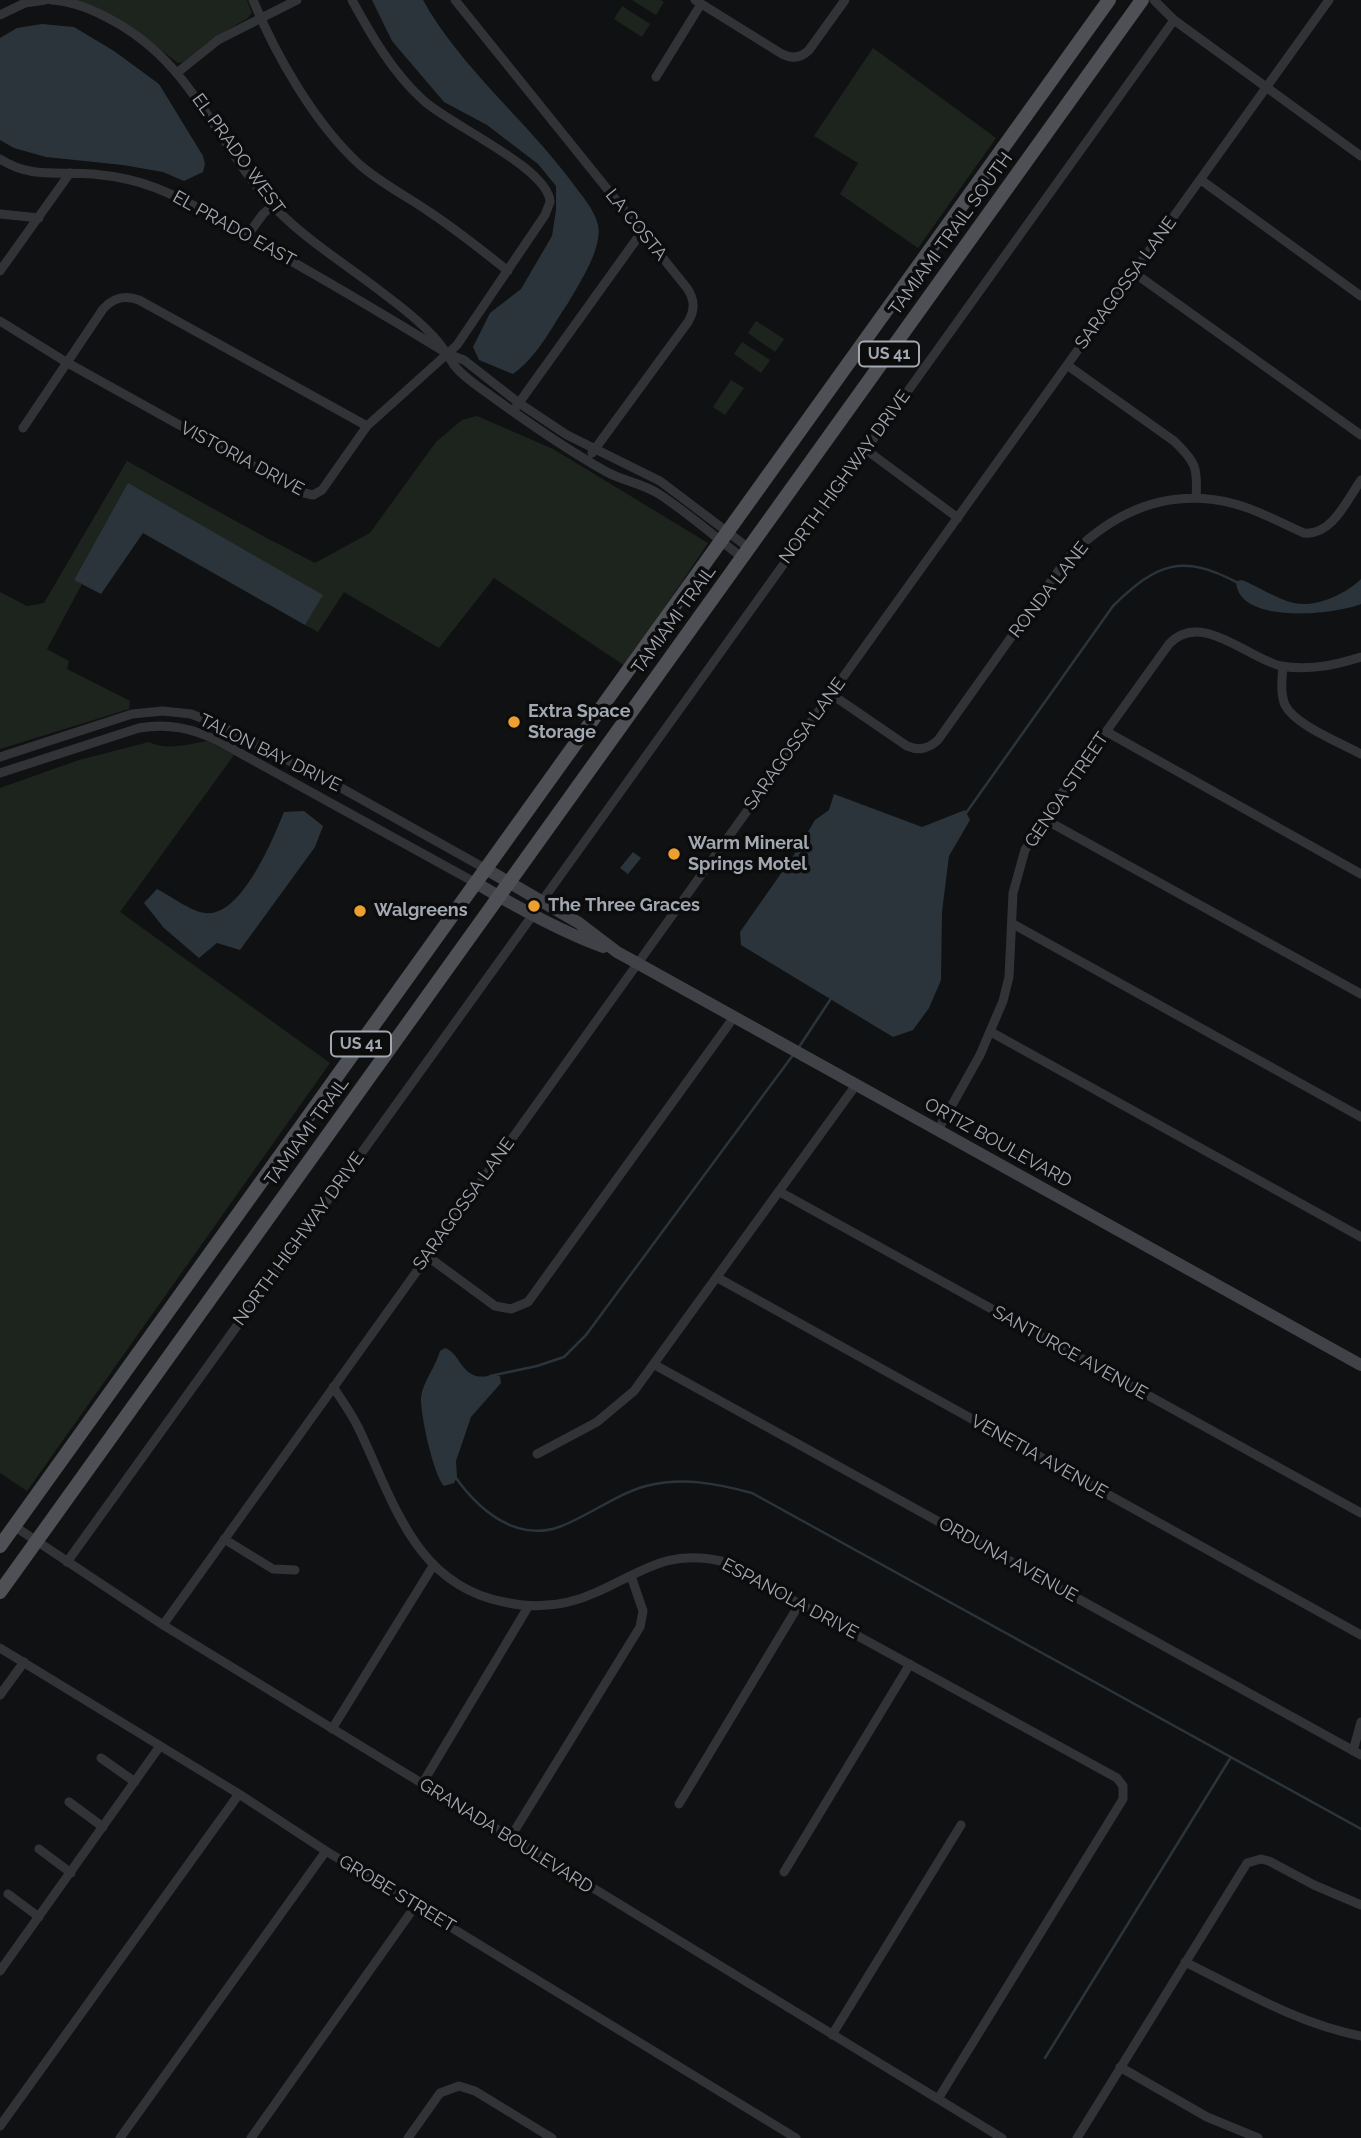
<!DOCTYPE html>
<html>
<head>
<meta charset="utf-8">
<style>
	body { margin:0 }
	canvas { display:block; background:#101112 }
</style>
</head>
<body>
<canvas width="1361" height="2138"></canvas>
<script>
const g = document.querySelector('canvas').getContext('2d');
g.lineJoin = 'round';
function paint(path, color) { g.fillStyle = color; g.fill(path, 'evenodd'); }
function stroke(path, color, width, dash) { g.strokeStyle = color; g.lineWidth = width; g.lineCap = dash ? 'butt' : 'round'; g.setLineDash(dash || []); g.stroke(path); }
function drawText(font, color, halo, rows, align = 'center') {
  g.font = font + ' Raleway,sans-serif'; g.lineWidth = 7; g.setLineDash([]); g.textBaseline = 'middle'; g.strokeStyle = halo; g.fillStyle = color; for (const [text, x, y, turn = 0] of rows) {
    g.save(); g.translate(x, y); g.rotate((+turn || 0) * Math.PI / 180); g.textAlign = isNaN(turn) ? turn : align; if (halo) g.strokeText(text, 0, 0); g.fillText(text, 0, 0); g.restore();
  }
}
paint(new Path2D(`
	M 72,0 L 247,0 L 252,13 L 248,18 L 212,39 L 183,62 L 178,63 L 131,27 L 105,12 Z
	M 632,0 L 661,0 L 664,2 L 656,15 Z
	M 622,6 L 650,24 L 642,37 L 614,19 Z
	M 873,48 L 996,138 L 918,248 L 840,194 L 858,163 L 814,136 Z
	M 756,321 L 784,339 L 775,352 L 748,333 Z
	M 742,342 L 770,360 L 761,373 L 734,354 Z
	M 731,380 L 744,388 L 725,415 L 713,407 Z
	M 477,416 L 553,449 L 708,543 L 625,666 L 494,578 L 439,648 L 344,592 L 318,632 L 305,625 L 322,595 L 128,484 L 74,580 L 82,584 L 47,649 L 69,661 L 67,669 L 130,701 L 129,709 L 0,749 L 0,592 L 27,606 L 44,603 L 127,461 L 261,535 L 315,563 L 370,533 L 436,442 L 462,420 Z
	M 207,741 L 234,755 L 120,912 L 330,1063 L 27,1491 L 0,1473 L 0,788 L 79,760 L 149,742 C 166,751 190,744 207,741 Z`), '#1d241d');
paint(new Path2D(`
	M 372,0 L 423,0 C 460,67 525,119 571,181 C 581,195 594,208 598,225 C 603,248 579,284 568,303 C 551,328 538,356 513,374 L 479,360 L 473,347 L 490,313 L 521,289 L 552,236 L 556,210 L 556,186 L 538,164 L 487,125 L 444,102 L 392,41 Z
	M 42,24 L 74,27 L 114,51 L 159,84 L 203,156 L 205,164 L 203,172 L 184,181 L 163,172 L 123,165 L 46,157 L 14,148 L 0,140 L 0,38 L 17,28 Z
	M 128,483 L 323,595 L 305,625 L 143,533 L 101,594 L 74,580 Z
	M 1361,579 L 1361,604 C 1334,615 1237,625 1236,581 L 1242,580 C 1259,587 1277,599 1294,603 C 1316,608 1346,594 1361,579 Z
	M 834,794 L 922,827 L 965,810 L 970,820 L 949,856 L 942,912 L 941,980 L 929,1008 L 913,1030 L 893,1037 L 741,945 L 740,932 L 796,852 L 815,820 L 829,810 Z
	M 304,811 L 323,826 L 315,847 L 240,950 L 217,943 L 199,958 L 164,928 L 144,903 L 157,889 C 171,896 190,911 205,913 C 241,918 273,839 284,812 Z
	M 633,852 L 641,858 L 628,874 L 620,868 Z
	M 445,1348 C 459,1353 460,1371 476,1376 C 484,1378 492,1374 500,1376 L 501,1383 L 471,1417 L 456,1461 L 457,1477 L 454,1483 L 444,1486 C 433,1474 420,1413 421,1397 C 423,1382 436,1366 440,1351 Z`), '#2a343a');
stroke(new Path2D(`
	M 966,813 L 1113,606 C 1157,563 1182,553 1238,583
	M 799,1047 L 832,997
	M 490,1376 L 537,1366 L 564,1357 L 586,1335 L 793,1055
	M 456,1478 C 479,1510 516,1542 559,1527 C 589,1516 614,1495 646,1486 C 683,1477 715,1483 752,1493 L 1361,1829
	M 1045,2058 L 1231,1757`), '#2a343a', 2.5);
stroke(new Path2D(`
	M 51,0 C 71,1 89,8 106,17 C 194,61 214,143 276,209 C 312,245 349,266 388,297 C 404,309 419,321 432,335 C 441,344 447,354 454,365 C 463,377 479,387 490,395 C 527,422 566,449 605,471 C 622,481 642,483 659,494 C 688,513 715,537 743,558
	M 253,0 C 276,56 315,124 360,165 C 382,184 408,197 431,213 C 458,231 483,251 508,271
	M 455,0 L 687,288 C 695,300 695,310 688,322 L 592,453
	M 695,0 L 782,54 C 792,59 801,58 809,50 L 845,0
	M 1154,0 L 1174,20 L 1361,156
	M 0,15 L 25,3 L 45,0
	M 178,72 L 218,40 L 297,0
	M 656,77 L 701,4
	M 0,159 C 31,179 58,171 93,174 C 114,176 136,180 156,188 C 189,201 219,220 250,238 C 317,275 383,314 448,354 L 464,360 L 519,403 L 567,435 L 660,481 L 750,549
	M 1201,180 L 1361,296
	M 0,214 L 39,218
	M 247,236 L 263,214 L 273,205
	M 0,271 L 70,173
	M 1133,272 L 1361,435
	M 0,321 L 66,362 L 300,492 L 313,495 L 322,490 L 367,426 L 457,345 L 545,215 L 550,202 C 549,168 448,124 423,100 C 393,73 371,35 352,0
	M 1067,365 L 1174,441 C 1196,462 1198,468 1196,498
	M 516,407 L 641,233
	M 23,428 L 103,309 C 114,297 125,295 139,300 L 367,426
	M 865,449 L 958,518
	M 1283,666 C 1282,679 1280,693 1285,705 C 1295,725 1341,743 1361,754
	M 831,694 L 907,746 C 919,751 928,749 938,740 L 1066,560 C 1112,512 1167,486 1235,504 C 1258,510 1281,523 1304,533 C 1332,536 1347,500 1361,480
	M 1107,732 L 1361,874
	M 0,757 L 132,714 L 163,711 L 191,714 L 219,725 L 336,785 L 486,869
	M 0,773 L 139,728 C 168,723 193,728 220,742 L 476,883
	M 1044,819 L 1361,994
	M 542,901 L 1174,20
	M 1013,924 L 1361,1117
	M 991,1032 L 1361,1237
	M 938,1130 L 980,1055 L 1003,1001 L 1009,977 L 1013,893 L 1025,850 L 1062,793 L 1169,644 C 1201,610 1247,658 1281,666 C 1309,671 1335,665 1361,657
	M 780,1192 L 1361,1513
	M 427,1256 L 495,1306 L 511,1309 L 528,1302 L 734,1017
	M 718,1278 L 1361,1635
	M 655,1365 L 1361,1755
	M 333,1387 C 342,1400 351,1413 358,1427 C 393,1499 414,1585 504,1602 C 535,1609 567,1606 597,1592 C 644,1571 667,1549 721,1561 L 1117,1778 L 1123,1786 L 1123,1799 L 938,2099
	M 537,1454 L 597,1422 L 634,1391 L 856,1085
	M 14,1526 L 163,1625 L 1002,2138
	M 224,1539 L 273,1569 L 295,1570
	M 67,1562 L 532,916
	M 163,1625 L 1329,0
	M 0,1648 L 239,1794 L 326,1851 L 796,2138
	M 0,1695 L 24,1662
	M 332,1729 L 433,1566
	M 1353,1751 L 1361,1722
	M 101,1758 L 135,1782
	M 422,1784 L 528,1607
	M 69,1802 L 103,1827
	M 679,1804 L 800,1603
	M 510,1838 L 640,1627 L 643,1611 L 631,1576
	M 39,1849 L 71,1873
	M 784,1872 L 910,1664
	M 8,1894 L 39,1917
	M 1185,1962 C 1242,1990 1298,2024 1361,2036
	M 0,1971 L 160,1746
	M 832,2035 L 961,1825
	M 1120,2067 L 1207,2117 L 1258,2138
	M 0,2126 L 239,1794
	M 120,2138 L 326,1851
	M 251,2138 L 416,1905
	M 408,2138 L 440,2093 L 459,2086 L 475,2091 L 552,2138
	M 1077,2138 L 1247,1863 L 1261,1859 L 1269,1861 L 1314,1885 L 1361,1905`), '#323337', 9);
stroke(new Path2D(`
	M 486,869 L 579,923 L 617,952 L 637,963 L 1361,1365
	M 476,883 C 518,908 558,930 603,947`), '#404247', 12);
stroke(new Path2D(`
	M 0,1546 L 1109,0
	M 0,1592 L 1142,0`), '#4e5056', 14);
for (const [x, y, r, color] of [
	[514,722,7,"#eca02f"],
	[674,854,7,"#eca02f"],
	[534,906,7,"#eca02f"],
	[360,911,7,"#eca02f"]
]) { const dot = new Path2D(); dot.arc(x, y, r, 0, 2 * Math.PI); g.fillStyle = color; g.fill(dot); stroke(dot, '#0c0c0d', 2.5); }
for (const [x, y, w] of [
	[889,354,60],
	[361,1044,60]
]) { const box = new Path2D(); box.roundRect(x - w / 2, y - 12.5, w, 25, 5); g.fillStyle = '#0c0c0d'; g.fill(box); stroke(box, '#a2a8b2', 2); }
drawText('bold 16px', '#a2a8b2', null, [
	["US 41",889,354],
	["US 41",361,1044]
]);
drawText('18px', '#a2a8b2', '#0c0c0d', [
	["EL PRADO WEST",238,154,54],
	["LA COSTA",636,225,51],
	["EL PRADO EAST",234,229,29],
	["TAMIAMI TRAIL SOUTH",951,234,-54],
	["SARAGOSSA LANE",1126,283,-54],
	["VISTORIA DRIVE",242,459,28],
	["NORTH HIGHWAY DRIVE",845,477,-54],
	["RONDA LANE",1049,590,-52],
	["TAMIAMI TRAIL",674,620,-54],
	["SARAGOSSA LANE",795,744,-54],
	["TALON BAY DRIVE",270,753,26],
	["GENOA STREET",1067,790,-56],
	["TAMIAMI TRAIL",307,1132,-54],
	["ORTIZ BOULEVARD",998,1143,29],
	["SARAGOSSA LANE",464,1204,-54],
	["NORTH HIGHWAY DRIVE",299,1239,-54],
	["SANTURCE AVENUE",1070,1353,29],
	["VENETIA AVENUE",1039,1457,29],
	["ORDUNA AVENUE",1008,1560,29],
	["ESPANOLA DRIVE",790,1599,28],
	["GRANADA BOULEVARD",506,1836,32],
	["GROBE STREET",397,1894,31]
]);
drawText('bold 18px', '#a2a8b2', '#0c0c0d', [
	["Extra Space",528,712],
	["Storage",528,733],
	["Warm Mineral",688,844],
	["Springs Motel",688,865],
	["The Three Graces",548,906],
	["Walgreens",374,911]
], 'left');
</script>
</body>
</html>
